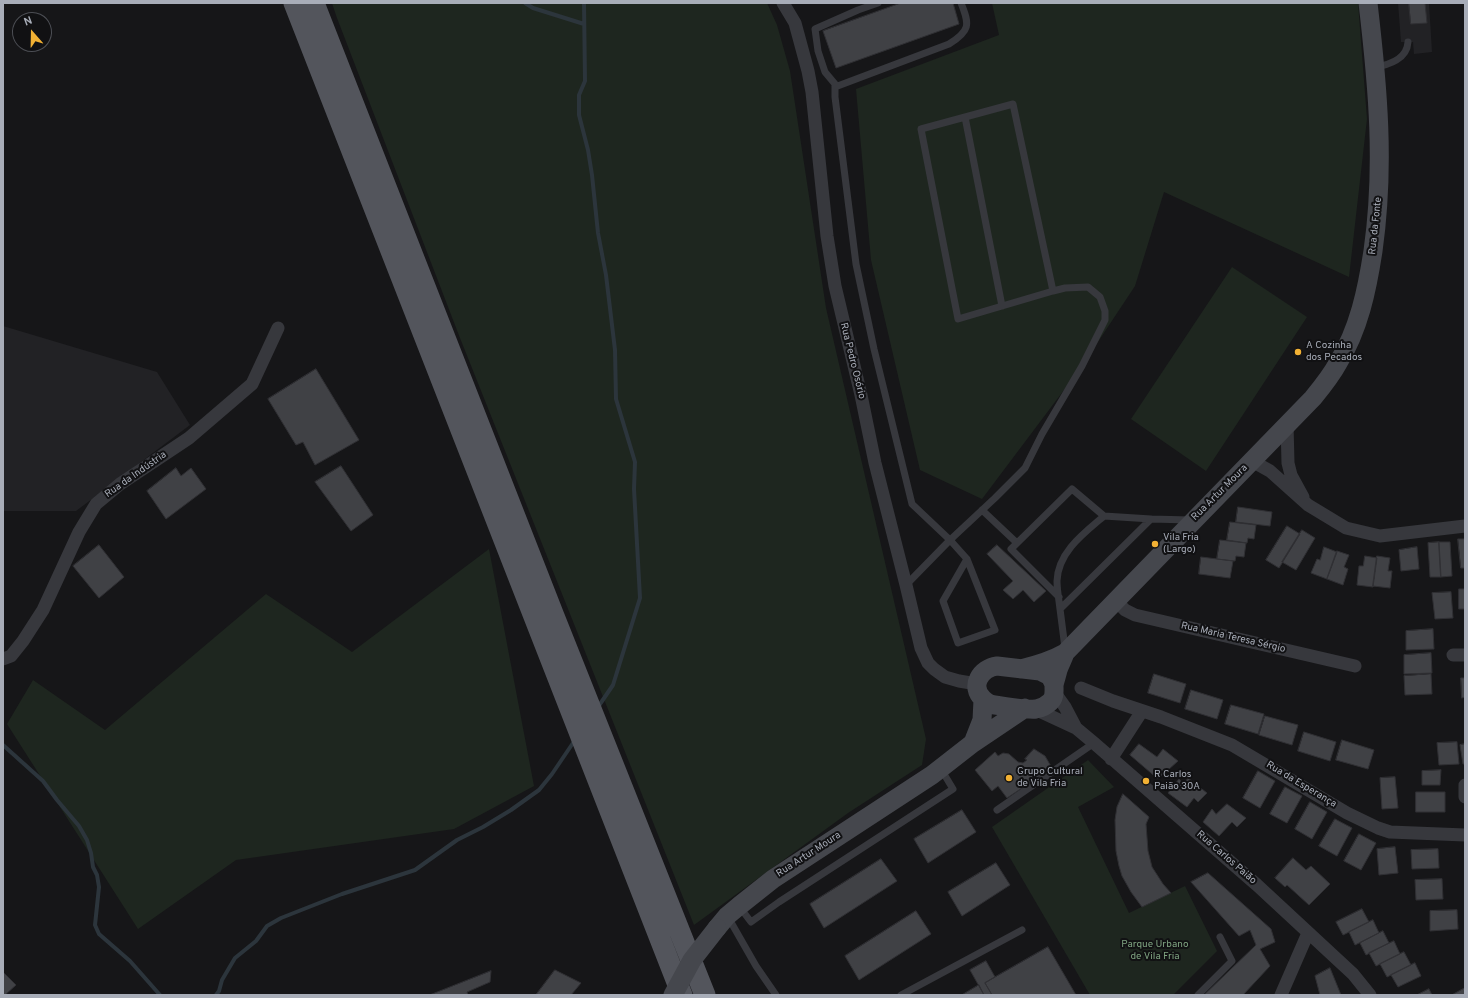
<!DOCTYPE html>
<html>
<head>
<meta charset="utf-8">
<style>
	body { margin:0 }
	#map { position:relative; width:1468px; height:998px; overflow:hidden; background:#161618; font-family:Overpass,sans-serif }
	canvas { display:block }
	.frame { position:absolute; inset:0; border:4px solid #a8adb8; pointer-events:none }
	.north { position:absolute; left:12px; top:12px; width:40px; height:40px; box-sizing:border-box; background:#111113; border:1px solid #4d4f55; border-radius:50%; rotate:340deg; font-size:11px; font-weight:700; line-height:16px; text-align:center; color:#a8adb8 }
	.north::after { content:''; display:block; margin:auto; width:14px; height:18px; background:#f2b134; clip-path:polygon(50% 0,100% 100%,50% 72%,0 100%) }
</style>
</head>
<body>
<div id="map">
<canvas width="1468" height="998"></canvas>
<div class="frame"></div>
<div class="north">N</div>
</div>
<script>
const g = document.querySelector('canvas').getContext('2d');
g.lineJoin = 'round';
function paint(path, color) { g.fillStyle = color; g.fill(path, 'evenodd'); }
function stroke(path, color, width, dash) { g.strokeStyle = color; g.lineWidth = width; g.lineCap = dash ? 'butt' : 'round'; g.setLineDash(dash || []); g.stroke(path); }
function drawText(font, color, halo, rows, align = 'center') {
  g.font = font + ' Overpass,sans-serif'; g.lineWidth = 4; g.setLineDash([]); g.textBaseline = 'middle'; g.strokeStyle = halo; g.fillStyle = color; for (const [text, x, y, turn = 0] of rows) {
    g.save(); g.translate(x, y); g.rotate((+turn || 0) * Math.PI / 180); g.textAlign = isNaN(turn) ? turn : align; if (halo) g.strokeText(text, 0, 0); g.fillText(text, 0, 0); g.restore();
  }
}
paint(new Path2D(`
	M 1398,3 L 1429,3 L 1432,52 L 1414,54 L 1413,42 L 1401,42 Z
	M 3,326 L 157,372 L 190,425 L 76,511 L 3,511 Z`), '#222225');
paint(new Path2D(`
	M 332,3 L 767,3 L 777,25 L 790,71 L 826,308 L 926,739 L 922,765 L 848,813 L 694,925 L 460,338 L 337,18 Z
	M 992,3 L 1358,3 L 1367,119 L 1349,277 L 1164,192 L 1135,286 L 1082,366 L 982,499 L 920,470 L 871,260 L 856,89 L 999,35 Z
	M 1232,267 L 1307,317 L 1206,471 L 1131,419 Z
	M 489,549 L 534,786 L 454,829 L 236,860 L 138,929 L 7,724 L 33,680 L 105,730 L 266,594 L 352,652 Z
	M 1088,760 L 1114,787 L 1078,807 L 1129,913 L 1185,886 L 1217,951 L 1173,995 L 1090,995 L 992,827 Z`), '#1e261f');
stroke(new Path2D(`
	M 525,3 L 533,8 L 584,24
	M 584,3 L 585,81 L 579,95 L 579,115 L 588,150 L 592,175 L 598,233 L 606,275 L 615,350 L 616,399 L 635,462 L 634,489 L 640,598 L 613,685 L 598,707
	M 3,745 L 43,781 L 57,800 L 79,826 L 87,840 L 91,853 L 93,867 L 97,875 L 99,887 L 95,925 L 99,934 L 130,961 L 160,995
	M 216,995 L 219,991 L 222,980 L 235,958 L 256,941 L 267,926 L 281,918 L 342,894 L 415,870 L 457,840 L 483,827 L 511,810 L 539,790 L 552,774 L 575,740`), '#2c353c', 4);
const building = new Path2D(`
	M 901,3 L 953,3 L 959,24 L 836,68 L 823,31 Z
	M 1409,3 L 1425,3 L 1427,23 L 1411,24 Z
	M 316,369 L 359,440 L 315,465 L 303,442 L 296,445 L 268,399 Z
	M 341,466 L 373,515 L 351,531 L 315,482 Z
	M 176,468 L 181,476 L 191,468 L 206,489 L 166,519 L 147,491 Z
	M 1238,507 L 1272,512 L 1270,526 L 1236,522 Z
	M 1230,522 L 1256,525 L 1254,539 L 1248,538 L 1247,543 L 1227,540 Z
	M 1287,526 L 1300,534 L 1279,568 L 1266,560 Z
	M 1302,530 L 1315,538 L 1296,570 L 1282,562 Z
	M 1458,539 L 1465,539 L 1465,568 L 1461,568 Z
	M 1220,540 L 1246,543 L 1244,557 L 1236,556 L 1235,561 L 1217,559 Z
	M 1439,542 L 1441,577 L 1430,577 L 1428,543 Z
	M 1439,542 L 1450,542 L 1452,576 L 1441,577 Z
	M 99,545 L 124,577 L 99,598 L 73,566 Z
	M 997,545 L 1046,591 L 1034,602 L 1023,590 L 1013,599 L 1003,590 L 1013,581 L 987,554 Z
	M 1324,547 L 1337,552 L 1327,579 L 1311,573 L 1317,559 L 1320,560 Z
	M 1417,547 L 1419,569 L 1401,571 L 1399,550 Z
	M 1337,551 L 1349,555 L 1344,567 L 1348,569 L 1343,585 L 1327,579 Z
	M 1365,556 L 1377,558 L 1373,587 L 1357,585 L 1359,566 L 1363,566 Z
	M 1377,556 L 1390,558 L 1388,571 L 1392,571 L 1390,588 L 1373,586 Z
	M 1201,557 L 1233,561 L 1230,578 L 1199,574 Z
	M 1459,589 L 1465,589 L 1465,609 L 1459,609 Z
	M 1451,592 L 1453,618 L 1435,619 L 1432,593 Z
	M 1433,629 L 1434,649 L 1406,650 L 1406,631 Z
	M 1431,653 L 1432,673 L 1404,674 L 1404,655 Z
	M 1154,674 L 1186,684 L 1180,703 L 1148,693 Z
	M 1431,674 L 1432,694 L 1405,695 L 1404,676 Z
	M 1461,678 L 1465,678 L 1465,697 L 1462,698 Z
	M 1191,690 L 1223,700 L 1217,719 L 1185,709 Z
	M 1231,705 L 1264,714 L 1258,734 L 1225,724 Z
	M 1265,716 L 1298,725 L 1292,745 L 1259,735 Z
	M 1304,732 L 1336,742 L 1330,761 L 1298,751 Z
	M 1342,740 L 1374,750 L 1368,769 L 1336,760 Z
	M 1457,742 L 1459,764 L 1439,765 L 1437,743 Z
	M 1139,744 L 1157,757 L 1163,749 L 1178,761 L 1158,779 L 1130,755 Z
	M 1465,744 L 1465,764 L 1463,764 L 1460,745 Z
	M 1034,749 L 1045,756 L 1052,768 L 1007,798 L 998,786 L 992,791 L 975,770 L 995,752 L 998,756 L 1003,753 L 1009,754 L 1018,762 L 1023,763 L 1027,760 L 1025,759 Z
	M 1441,770 L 1440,785 L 1422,785 L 1422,771 Z
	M 1258,771 L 1275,781 L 1260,808 L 1243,798 Z
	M 1395,777 L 1398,808 L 1382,809 L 1380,778 Z
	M 1188,778 L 1207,793 L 1198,802 L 1194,798 L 1187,807 L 1168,793 L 1179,779 L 1184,785 Z
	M 1285,787 L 1302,796 L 1287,823 L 1270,814 Z
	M 1416,792 L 1445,792 L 1445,812 L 1416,812 Z
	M 1123,794 L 1149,817 L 1146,824 L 1148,851 L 1152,867 L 1163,884 L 1171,893 L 1142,907 L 1131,892 L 1122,876 L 1119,866 L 1116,851 L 1115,820 L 1117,807 Z
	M 1310,802 L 1327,812 L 1312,839 L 1295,829 Z
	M 1227,804 L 1246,818 L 1237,827 L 1232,822 L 1219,836 L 1203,822 L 1212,809 L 1216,814 Z
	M 962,810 L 976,832 L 928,863 L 914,839 Z
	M 1335,819 L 1352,828 L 1337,856 L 1319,846 Z
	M 1359,834 L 1376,843 L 1361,870 L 1344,861 Z
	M 1395,847 L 1398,873 L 1379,875 L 1377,849 Z
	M 1438,849 L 1439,868 L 1412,869 L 1411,850 Z
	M 1293,858 L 1306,870 L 1311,866 L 1330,884 L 1309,905 L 1287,885 L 1285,887 L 1275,878 Z
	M 881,859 L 897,881 L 824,928 L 810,904 Z
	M 996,863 L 1010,885 L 962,916 L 948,892 Z
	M 1208,873 L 1271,929 L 1275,942 L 1260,949 L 1270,966 L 1243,995 L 1204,995 L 1256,945 L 1250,930 L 1239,936 L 1191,882 Z
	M 1442,879 L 1443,899 L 1416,900 L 1415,880 Z
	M 1362,909 L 1369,922 L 1343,935 L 1336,922 Z
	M 1457,910 L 1458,929 L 1430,931 L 1430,911 Z
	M 916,911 L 931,934 L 859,980 L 845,956 Z
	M 1373,920 L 1379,933 L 1355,945 L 1349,932 Z
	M 1383,931 L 1389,943 L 1366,955 L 1360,943 Z
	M 1394,941 L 1400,954 L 1376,966 L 1369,953 Z
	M 1048,947 L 1076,995 L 992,995 L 985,983 Z
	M 1404,952 L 1411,965 L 1387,977 L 1380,964 Z
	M 986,961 L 995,977 L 985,983 L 992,995 L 984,995 L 970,970 Z
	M 1415,963 L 1421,976 L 1398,987 L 1391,975 Z
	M 1330,968 L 1341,995 L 1320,995 L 1315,976 Z
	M 555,970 L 581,983 L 571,995 L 536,995 Z
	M 491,971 L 490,982 L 467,992 L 468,995 L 430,995 Z
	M 3,972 L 16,985 L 5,995 L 3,995 Z
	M 979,985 L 984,995 L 962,995 Z
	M 1465,988 L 1465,995 L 1452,995 Z
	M 1429,989 L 1432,995 L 1417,995 Z`);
paint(building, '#404145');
stroke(building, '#303034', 1);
stroke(new Path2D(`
	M 878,3 L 858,10 L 815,29 L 818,51 L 825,72 L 835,84 L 835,97 L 856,264 L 874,349 L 912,504 L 950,540 L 967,559 L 943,601 L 958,643 L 995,630 L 967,559
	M 1375,67 C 1389,65 1407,59 1408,42
	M 835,87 L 949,44 C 970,31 970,25 961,3
	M 965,117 L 1002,306
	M 982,510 L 1017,543
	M 1104,516 L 1151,519
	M 906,585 L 950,540 L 995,498 L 1025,468 L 1042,434 L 1082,366 L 1105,320 L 1105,311 L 1100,297 L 1088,287 L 1065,288 L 1053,291 L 958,319 L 921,129 L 1013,104 L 1053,291
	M 1059,597 L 1011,549 L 1072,489 L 1104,516 C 1084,533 1058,552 1057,581 C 1057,590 1059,600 1060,609
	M 1065,648 L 1060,609 L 1151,519 L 1190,520
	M 997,810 L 1094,743
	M 739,906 L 751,922 L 779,902 L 953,789 L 941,769
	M 728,917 L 756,966 L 776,995
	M 901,995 L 1022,930
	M 1198,995 L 1232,961 L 1220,937`), '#37383d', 7);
stroke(new Path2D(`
	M 783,3 L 795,23 L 808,71 L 812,92 L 827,236 L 835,286 L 861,395 L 875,463 L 906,585 L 921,648 L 928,663 L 934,669 L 945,677 L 959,681 L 977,684
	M 1287,424 L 1288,463 L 1291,475 L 1303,497
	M 1252,461 L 1270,471 L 1308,505 L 1346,528 L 1380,536 L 1465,526
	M 1116,601 L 1125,610 L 1135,615 L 1355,666
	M 1453,655 L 1465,655
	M 3,659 L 11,656 L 23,641 L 43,610 L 79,532 L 96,504 L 120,484 L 189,438 L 252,384 L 278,328
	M 1081,688 L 1113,701 L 1161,717 L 1232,745 L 1347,813 L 1378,828 L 1390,832 L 1465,835
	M 1055,693 L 1065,707 L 1076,728
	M 1035,709 L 1076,728 L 1094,743 L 1257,885 L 1353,974 L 1370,995
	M 1111,759 L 1142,711
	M 1465,785 L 1465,797
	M 1281,995 L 1308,933`), '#37383d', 13);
stroke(new Path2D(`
	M 1021,669 C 1037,665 1051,661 1065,653 L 1313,398 C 1322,387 1331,376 1338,363 C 1359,329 1367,290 1373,251 C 1385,166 1378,88 1368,3
	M 1054,684 L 1050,676 L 1040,671 L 997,666 C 981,668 969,686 983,699 C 985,701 988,703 990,704 C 998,706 1029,710 1036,709 C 1042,708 1046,706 1050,702 C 1055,697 1054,692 1054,685 C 1055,680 1057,675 1058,670 C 1060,664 1063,659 1065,653
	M 973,743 L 982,720 L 983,700
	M 717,928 L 727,916 L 739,906 L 773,879 L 932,775 L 973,743 L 1025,708`), '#45474d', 19);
stroke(new Path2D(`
	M 294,3 L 682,995
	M 314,3 L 554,616 L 705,995`), '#53555c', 21);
stroke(new Path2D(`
	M 673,995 L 692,960 L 717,928`), '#45474d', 19);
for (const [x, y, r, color] of [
	[1298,352,4,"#f2b134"],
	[1155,544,4,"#f2b134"],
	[1009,778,4,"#f2b134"],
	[1146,781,4,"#f2b134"]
]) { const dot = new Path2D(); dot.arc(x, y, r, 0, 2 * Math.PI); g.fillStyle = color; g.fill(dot); stroke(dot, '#111113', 1.5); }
drawText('10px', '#a8adb8', '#111113', [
	["Rua da Fonte",1376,226,-84],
	["Rua Pedro Osório",852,361,76],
	["Rua da Indústria",136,475,-35],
	["Rua Artur Moura",1220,493,-45],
	["Rua Maria Teresa Sérgio",1233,638,13],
	["Rua da Esperança",1301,785,31],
	["Rua Artur Moura",809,855,-33],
	["Rua Carlos Paião",1226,858,41]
]);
drawText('10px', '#a8adb8', '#111113', [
	["A Cozinha",1306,346],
	["dos Pecados",1306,358],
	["Vila Fria",1163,538],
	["(Largo)",1163,550],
	["Grupo Cultural",1017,772],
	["de Vila Fria",1017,784],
	["R Carlos",1154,775],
	["Paião 30A",1154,787]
], 'left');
drawText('10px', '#7fa381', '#111113', [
	["Parque Urbano",1155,945],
	["de Vila Fria",1155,957]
]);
</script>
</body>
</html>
